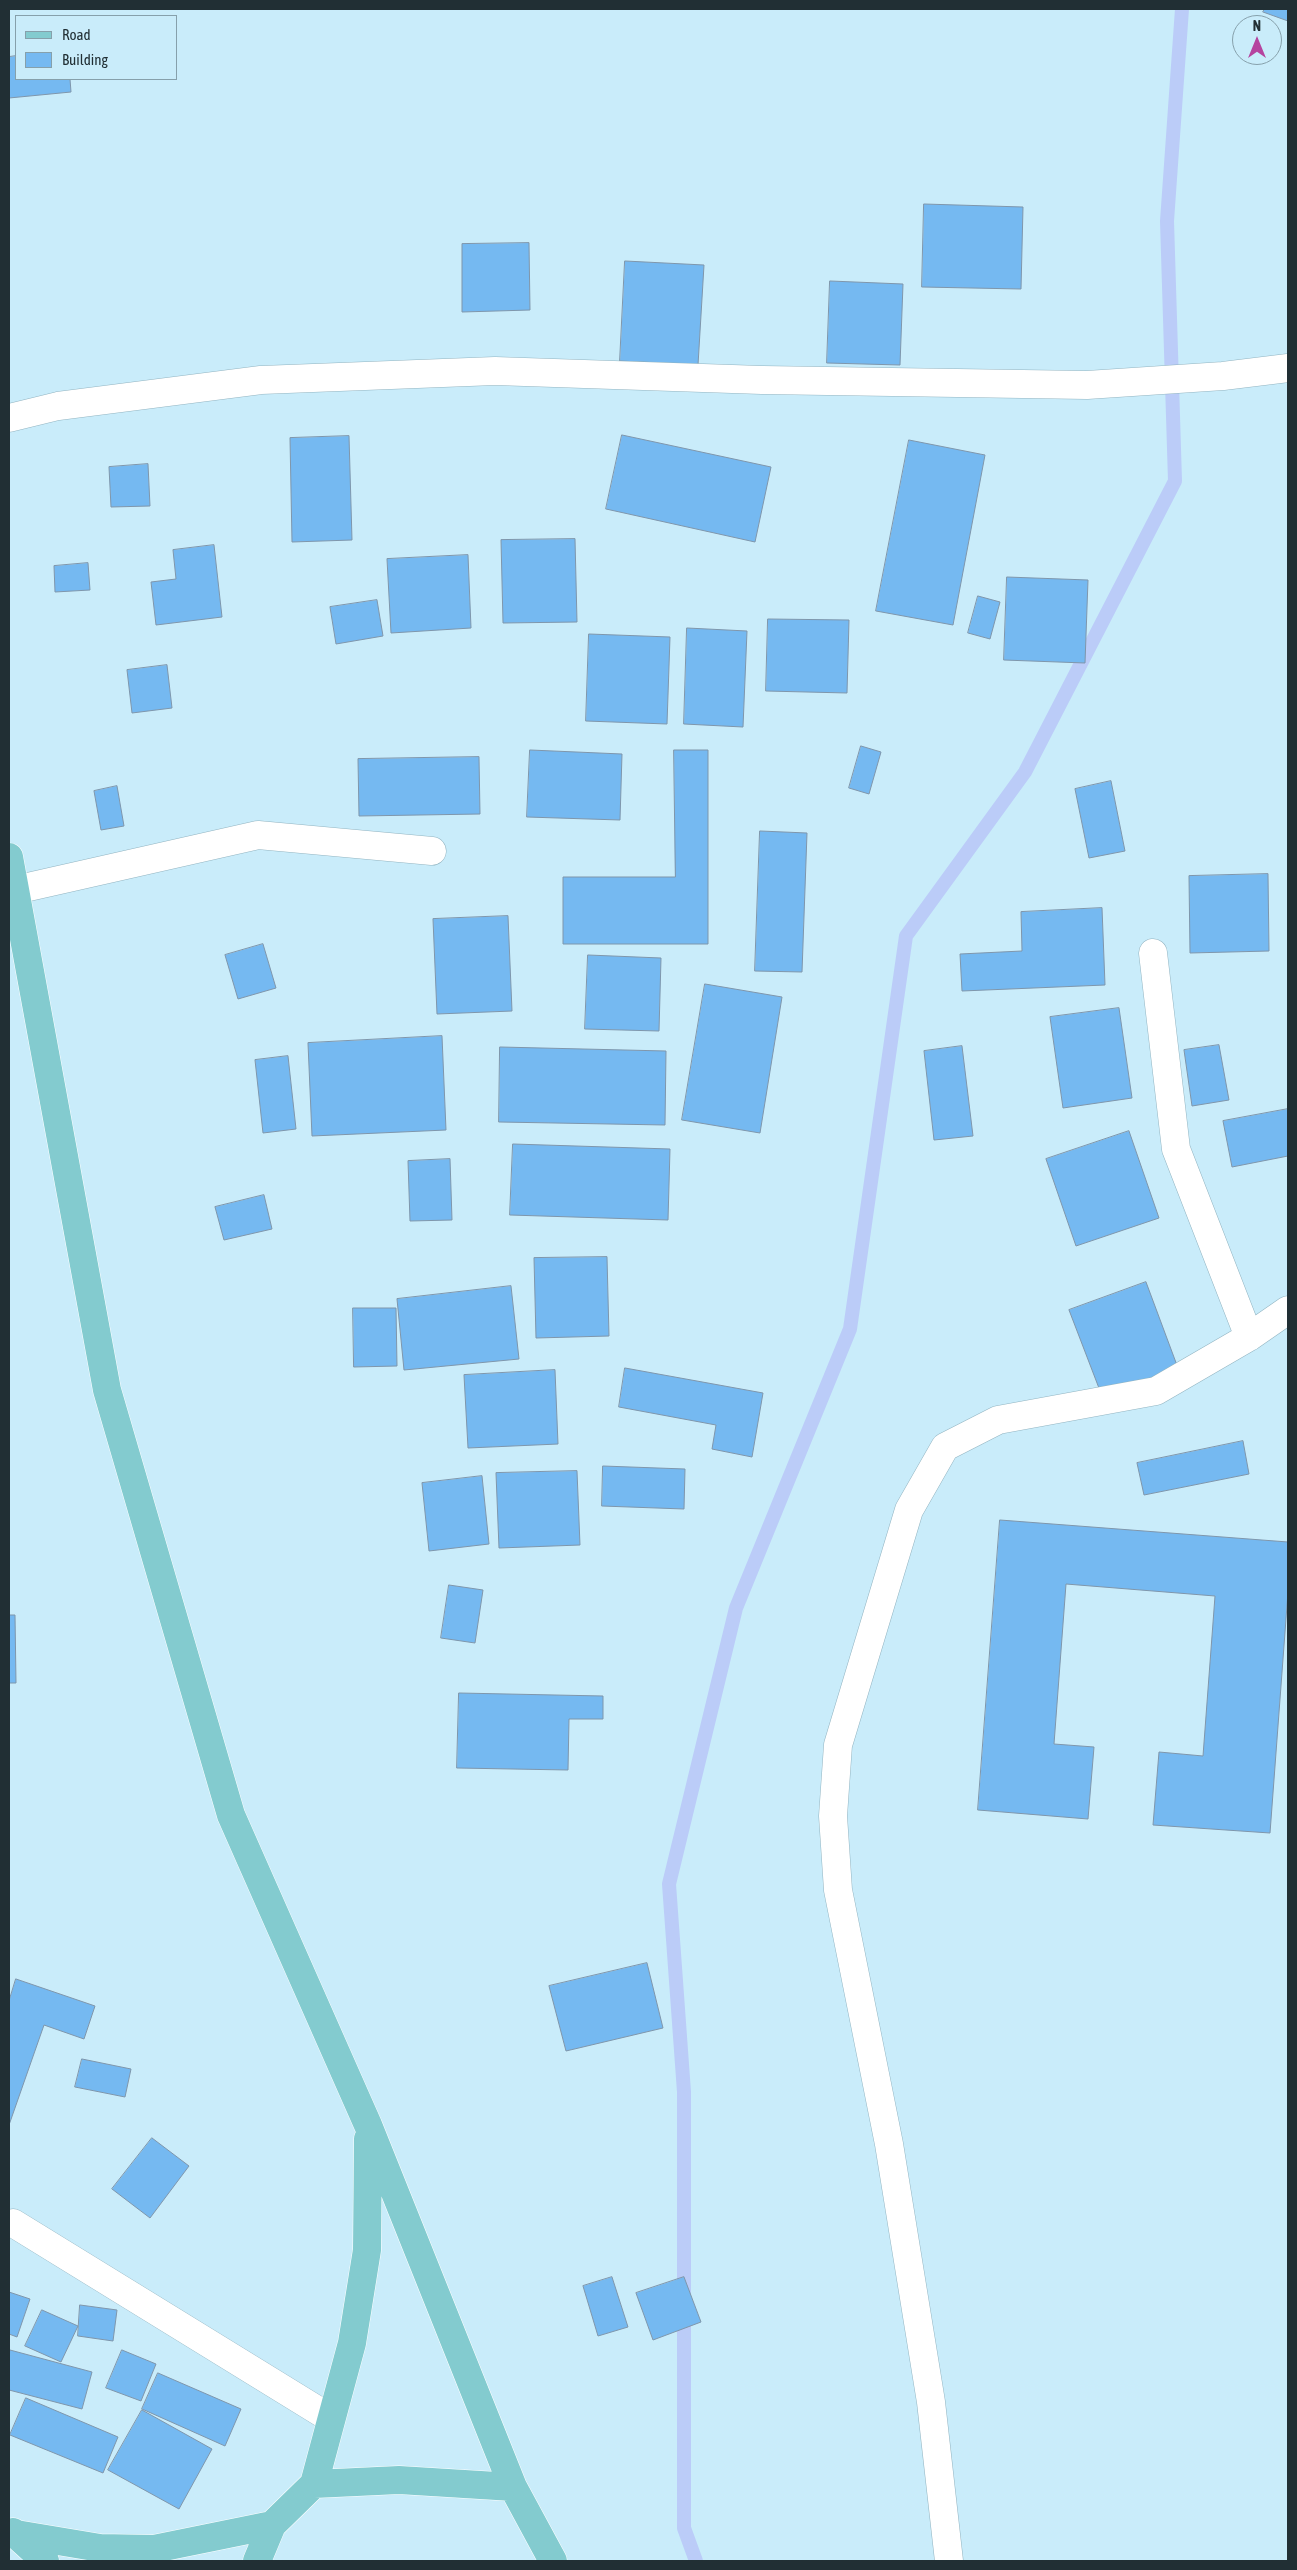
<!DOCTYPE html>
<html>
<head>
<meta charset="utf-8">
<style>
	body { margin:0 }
	#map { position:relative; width:1297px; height:2570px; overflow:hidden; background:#c9ecfa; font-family:"Asap Condensed",sans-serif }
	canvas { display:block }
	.frame { position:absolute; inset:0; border:10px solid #212f34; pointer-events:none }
	.legend { position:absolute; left:15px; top:15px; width:162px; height:65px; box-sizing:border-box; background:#c9ecfa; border:1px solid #86a0ab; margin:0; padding:6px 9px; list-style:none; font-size:15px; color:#212f34 }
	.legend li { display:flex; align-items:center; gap:10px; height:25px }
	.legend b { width:25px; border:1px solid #86a0ab }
	.north { position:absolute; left:1232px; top:15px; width:50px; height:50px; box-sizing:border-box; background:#c9ecfa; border:1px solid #86a0ab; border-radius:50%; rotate:0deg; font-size:14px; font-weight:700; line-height:20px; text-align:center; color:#212f34 }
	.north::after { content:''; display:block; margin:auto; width:18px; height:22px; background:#b5449f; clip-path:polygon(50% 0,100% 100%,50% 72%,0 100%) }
</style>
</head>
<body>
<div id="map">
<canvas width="1297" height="2570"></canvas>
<div class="frame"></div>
<ul class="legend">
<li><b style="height:6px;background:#83cbcf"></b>Road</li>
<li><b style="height:14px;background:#75b9f1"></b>Building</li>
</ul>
<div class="north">N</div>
</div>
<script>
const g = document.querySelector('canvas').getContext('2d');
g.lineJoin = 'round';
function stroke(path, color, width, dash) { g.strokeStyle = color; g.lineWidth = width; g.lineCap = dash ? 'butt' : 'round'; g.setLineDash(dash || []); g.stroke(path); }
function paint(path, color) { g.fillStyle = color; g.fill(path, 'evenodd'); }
stroke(new Path2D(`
	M 696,2561 L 684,2528 L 684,2092 L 669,1884 L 736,1608 L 850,1329 L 906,936 L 1025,772 L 1175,481 L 1167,221 L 1182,9`), '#bbccf8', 14);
const building = new Path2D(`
	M 1265,9 L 1288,9 L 1288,21 L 1263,12 Z
	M 16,56 L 16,79 L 70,79 L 71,92 L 9,98 L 9,57 Z
	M 924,204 L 1023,207 L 1021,289 L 922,287 Z
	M 529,243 L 530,310 L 462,312 L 462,244 Z
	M 625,261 L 704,265 L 698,365 L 620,361 Z
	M 830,281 L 903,284 L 900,365 L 827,363 Z
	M 622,435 L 771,467 L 755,542 L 606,509 Z
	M 349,436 L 352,540 L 292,542 L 290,438 Z
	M 909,440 L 985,455 L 953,625 L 876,611 Z
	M 148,464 L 150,506 L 111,507 L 109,467 Z
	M 575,539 L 577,622 L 503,623 L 501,540 Z
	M 214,545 L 222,617 L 156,625 L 151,582 L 176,579 L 173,550 Z
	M 468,555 L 471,628 L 391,633 L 387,559 Z
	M 88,563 L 90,590 L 55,592 L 54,566 Z
	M 1007,577 L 1088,580 L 1085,663 L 1004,660 Z
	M 978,596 L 1000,602 L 990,639 L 968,633 Z
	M 377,600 L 383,636 L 336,644 L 330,607 Z
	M 768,619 L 849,620 L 847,693 L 766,691 Z
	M 687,628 L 747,631 L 743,727 L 684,724 Z
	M 589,634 L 670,637 L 667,724 L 586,721 Z
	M 167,665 L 172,708 L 132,713 L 127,670 Z
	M 861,746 L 881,752 L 869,794 L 849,788 Z
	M 530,750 L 622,754 L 620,820 L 527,817 Z
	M 674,750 L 708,750 L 708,944 L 563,944 L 563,877 L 675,877 Z
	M 479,757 L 480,814 L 359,816 L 358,759 Z
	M 1111,781 L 1125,851 L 1089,858 L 1075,789 Z
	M 117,786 L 124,826 L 101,830 L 94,791 Z
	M 760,831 L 807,833 L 802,972 L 755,971 Z
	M 1268,874 L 1269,951 L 1190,953 L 1189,876 Z
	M 1102,908 L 1105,985 L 962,991 L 960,954 L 1022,951 L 1021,912 Z
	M 508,916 L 512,1011 L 437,1014 L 433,919 Z
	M 263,944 L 276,988 L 238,999 L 225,955 Z
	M 588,955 L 661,958 L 659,1031 L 585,1029 Z
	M 705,984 L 782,997 L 760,1133 L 682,1120 Z
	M 1119,1008 L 1132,1098 L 1063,1108 L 1050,1017 Z
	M 442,1036 L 446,1130 L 312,1136 L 308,1043 Z
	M 1219,1045 L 1229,1100 L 1192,1106 L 1184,1050 Z
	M 962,1046 L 973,1136 L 934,1140 L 924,1051 Z
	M 500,1047 L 666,1051 L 665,1125 L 499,1122 Z
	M 288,1056 L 296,1129 L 263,1133 L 255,1060 Z
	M 1288,1109 L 1288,1156 L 1232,1167 L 1223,1121 Z
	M 1129,1131 L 1159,1218 L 1076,1246 L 1046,1159 Z
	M 513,1144 L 670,1149 L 668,1220 L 510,1215 Z
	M 450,1159 L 452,1220 L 410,1221 L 408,1161 Z
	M 264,1195 L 272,1229 L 224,1240 L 215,1207 Z
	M 607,1257 L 609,1336 L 536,1338 L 534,1258 Z
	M 1146,1282 L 1178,1368 L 1102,1396 L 1069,1310 Z
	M 511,1286 L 519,1359 L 404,1370 L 397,1299 Z
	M 353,1308 L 396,1308 L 397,1366 L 354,1367 Z
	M 625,1368 L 763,1393 L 752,1457 L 712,1449 L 716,1425 L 619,1407 Z
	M 555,1370 L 558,1444 L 468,1448 L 464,1375 Z
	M 1243,1441 L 1249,1474 L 1144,1495 L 1137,1463 Z
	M 603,1466 L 685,1469 L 684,1509 L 602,1506 Z
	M 577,1471 L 580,1545 L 499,1548 L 496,1473 Z
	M 482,1476 L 489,1544 L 429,1551 L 422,1483 Z
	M 1000,1520 L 1288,1542 L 1288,1592 L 1270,1833 L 1153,1825 L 1159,1752 L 1203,1756 L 1215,1596 L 1066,1584 L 1054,1744 L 1094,1747 L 1088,1819 L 978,1810 Z
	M 449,1585 L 483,1590 L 475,1643 L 441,1638 Z
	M 9,1615 L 15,1615 L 16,1683 L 9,1683 Z
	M 459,1693 L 603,1696 L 603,1719 L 569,1719 L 568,1770 L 457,1768 Z
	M 647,1963 L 663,2028 L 566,2051 L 549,1986 Z
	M 16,1979 L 95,2006 L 84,2039 L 44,2025 L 9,2125 L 9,2001 Z
	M 82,2059 L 131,2069 L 125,2097 L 75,2087 Z
	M 152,2138 L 189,2166 L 150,2218 L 112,2189 Z
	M 612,2277 L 628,2327 L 598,2336 L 583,2286 Z
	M 684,2277 L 701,2322 L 653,2340 L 636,2293 Z
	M 9,2292 L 30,2299 L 17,2337 L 9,2334 Z
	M 80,2305 L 117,2310 L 113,2341 L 78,2336 Z
	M 42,2310 L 78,2326 L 61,2362 L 25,2346 Z
	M 10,2350 L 92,2372 L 82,2409 L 9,2390 Z
	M 122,2350 L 156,2364 L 141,2401 L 106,2388 Z
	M 158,2373 L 241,2409 L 225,2446 L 142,2409 Z
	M 26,2398 L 118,2437 L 103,2473 L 10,2435 Z
	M 142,2410 L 212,2449 L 179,2509 L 108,2470 Z`);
paint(building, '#75b9f1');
stroke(building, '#7f96ab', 1);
const minor = new Path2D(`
	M 9,418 L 58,406 L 261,380 L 495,371 L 762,380 L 1087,385 L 1223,376 L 1288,368
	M 15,890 L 258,835 L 432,851
	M 1153,953 L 1176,1149 L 1249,1337
	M 13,2223 L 330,2418
	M 949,2561 L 931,2402 L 889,2144 L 838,1890 L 833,1816 L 838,1745 L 909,1510 L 945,1447 L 998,1420 L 1156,1391 L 1249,1337 L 1288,1310`);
const major = new Path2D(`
	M 9,857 L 107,1390 L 231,1815 L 368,2125 L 513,2487 L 553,2561
	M 314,2484 L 399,2480 L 513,2487
	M 13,2532 L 45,2561
	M 16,2534 L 100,2548 L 154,2549 L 272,2525
	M 257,2561 L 272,2525 L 314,2484 L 352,2343 L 367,2250 L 368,2139`);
stroke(minor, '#92b4c1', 29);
stroke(major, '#fff', 29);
stroke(minor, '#fff', 28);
stroke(major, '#83cbcf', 28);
</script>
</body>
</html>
